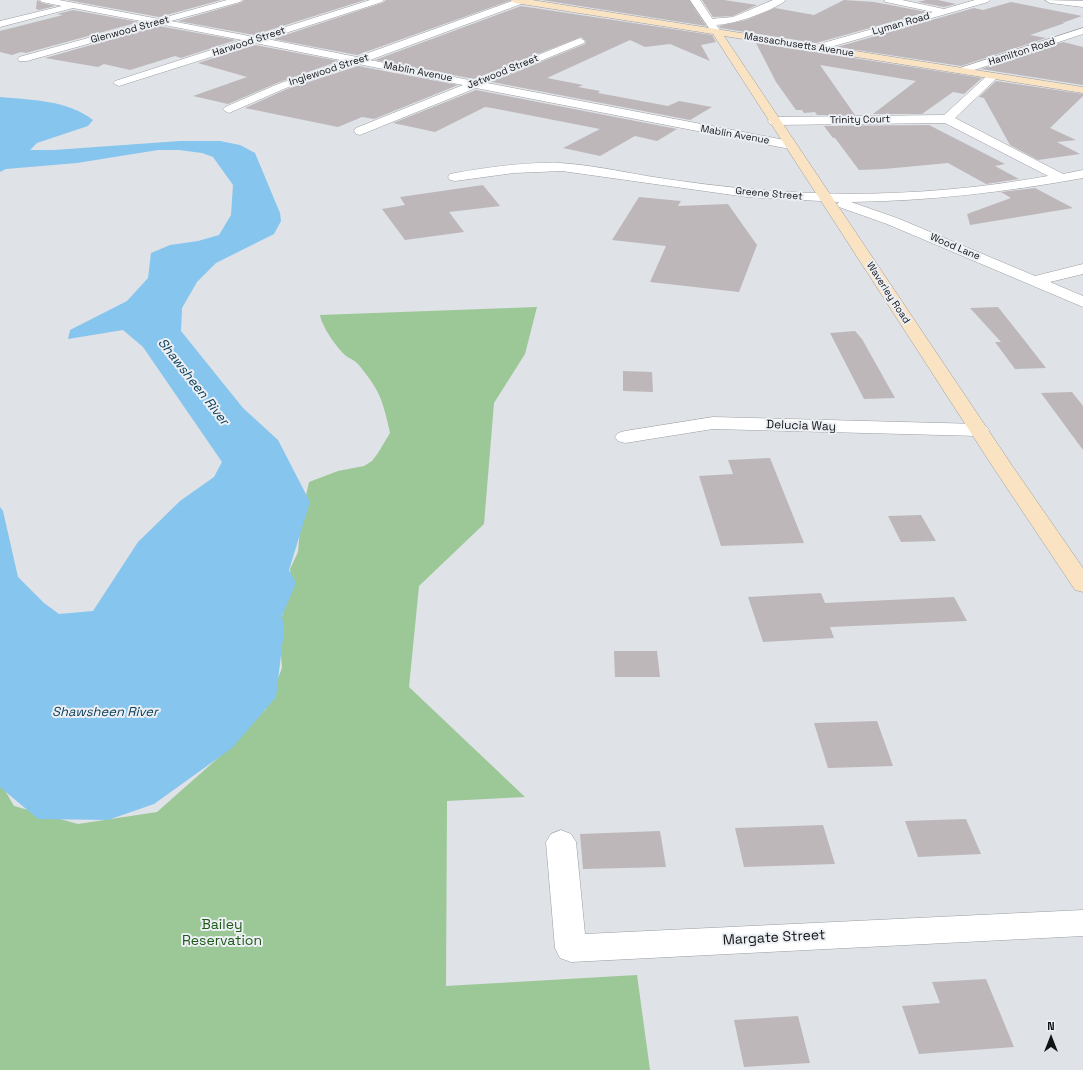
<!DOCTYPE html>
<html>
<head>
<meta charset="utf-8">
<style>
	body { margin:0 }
	#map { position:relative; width:1083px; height:1070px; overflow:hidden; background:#dfe2e6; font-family:"Space Grotesk",sans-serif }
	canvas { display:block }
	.north { position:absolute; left:1031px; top:1018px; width:40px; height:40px; -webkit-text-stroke:3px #eceff4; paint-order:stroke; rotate:0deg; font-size:11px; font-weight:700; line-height:16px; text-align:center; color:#121315 }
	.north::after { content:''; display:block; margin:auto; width:14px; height:18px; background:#121315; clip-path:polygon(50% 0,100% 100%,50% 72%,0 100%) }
</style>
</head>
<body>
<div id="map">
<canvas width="1083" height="1070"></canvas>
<div class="north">N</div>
</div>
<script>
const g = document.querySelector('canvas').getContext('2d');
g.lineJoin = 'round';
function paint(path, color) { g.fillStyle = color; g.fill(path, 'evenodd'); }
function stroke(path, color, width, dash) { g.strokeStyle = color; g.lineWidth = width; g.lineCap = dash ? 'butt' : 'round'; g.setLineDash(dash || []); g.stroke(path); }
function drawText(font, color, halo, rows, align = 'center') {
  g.font = font + ' "Space Grotesk",sans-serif'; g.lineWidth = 4; g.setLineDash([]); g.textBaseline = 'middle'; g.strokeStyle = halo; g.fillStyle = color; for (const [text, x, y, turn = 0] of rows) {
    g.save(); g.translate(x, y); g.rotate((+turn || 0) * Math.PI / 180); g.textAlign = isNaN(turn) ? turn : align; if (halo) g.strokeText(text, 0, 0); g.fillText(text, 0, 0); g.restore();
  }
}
paint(new Path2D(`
	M 537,307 L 525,354 L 494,403 L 484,524 L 419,586 L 409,687 L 525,797 L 447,801 L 446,986 L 637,975 L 650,1070 L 0,1070 L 0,782 L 14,806 L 78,824 L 157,812 L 218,758 L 266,709 L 282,668 L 279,631 L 284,609 L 292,591 L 290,569 L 298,552 L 301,518 L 309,482 L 338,471 L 364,466 L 372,461 L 378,453 L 390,433 C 386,416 383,399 373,384 C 370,379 360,366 357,363 C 354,360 349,358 346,356 C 337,348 322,327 320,315 Z`), '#9cc797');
paint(new Path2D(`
	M 0,97 C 31,100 68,100 93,120 L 88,126 L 37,143 L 30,150 L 54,150 L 180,141 L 220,141 L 240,145 L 255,153 L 280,213 L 281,221 L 274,234 L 216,263 L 197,282 L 182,308 L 181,331 L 243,408 L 278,440 L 310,502 L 289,570 L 296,583 L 282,616 L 284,630 L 276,697 L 232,748 L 154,804 L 108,820 L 38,819 L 0,787 L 0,507 L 3,511 L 18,577 L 44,603 L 59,614 L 93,611 L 138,542 L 180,501 L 214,477 L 222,462 L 143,347 L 123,330 L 68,339 L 70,330 L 127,301 L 148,278 L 151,253 L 170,245 L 198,241 L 219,235 L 231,215 L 233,185 L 213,157 L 202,153 L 179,150 L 158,150 L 77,163 L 6,169 L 0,172 Z`), '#86c5ee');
paint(new Path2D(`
	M 37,0 L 42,3 L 55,6 L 39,10 L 36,9 Z
	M 67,0 L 221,0 L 159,17 Z
	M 244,0 L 365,0 L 254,35 L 178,21 L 240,3 Z
	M 386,0 L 509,0 L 509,1 L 357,55 L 273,39 L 382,3 Z
	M 542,0 L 689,0 L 706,26 Z
	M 702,0 L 724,0 L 757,5 L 733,16 L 713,17 Z
	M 844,0 L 874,2 L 927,12 L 816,43 L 720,28 L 719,26 L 746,20 L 775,8 L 814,15 Z
	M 926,0 L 938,0 L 956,4 L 944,7 L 918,2 Z
	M 1011,2 L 1082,16 L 1062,23 L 1065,23 L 1030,35 L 1046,38 L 961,66 L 837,47 L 974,8 L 983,10 Z
	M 521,6 L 712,35 L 716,42 L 701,45 L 710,61 L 670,44 L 645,47 L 630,40 L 547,78 L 583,85 L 578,87 L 600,91 L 598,93 L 668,106 L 679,101 L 712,107 L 690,120 L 492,82 L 585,44 L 586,41 L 581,37 L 474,79 L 375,60 Z
	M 73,10 L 139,22 L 26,53 L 21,52 L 12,55 L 0,52 L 0,31 L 63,15 L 57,14 Z
	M 159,26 L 236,40 L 181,58 L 175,56 L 130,70 L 104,64 L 98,67 L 45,58 Z
	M 1063,42 L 1083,47 L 1083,85 L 981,69 Z
	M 756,43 L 957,74 L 982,78 L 964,94 L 953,92 L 922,114 L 873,114 L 916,81 L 820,65 L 855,115 L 817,115 L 815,112 L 804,113 L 802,110 L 796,110 L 776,82 Z
	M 255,45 L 339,61 L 277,83 L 228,104 L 193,96 L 247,77 L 198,63 Z
	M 358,66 L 458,85 L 374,119 L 362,117 L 338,127 L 245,108 L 287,89 Z
	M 996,81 L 1083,94 L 1083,96 L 1050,128 L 1076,140 L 1057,142 L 1080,154 L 1038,160 L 1010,145 L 984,98 L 979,97 Z
	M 476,90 L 677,129 L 657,141 L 635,136 L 600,156 L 563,148 L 600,129 L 492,108 L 485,107 L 435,132 L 393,123 Z
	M 929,125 L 1005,164 L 995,166 L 1019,179 L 986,184 L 948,163 L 884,169 L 859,170 L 835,138 L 833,138 L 824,126 Z
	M 483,185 L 500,206 L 449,212 L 464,232 L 405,240 L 382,209 L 405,205 L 400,197 Z
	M 1035,188 L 1073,208 L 970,225 L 967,214 L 1011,198 L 1001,192 Z
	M 639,197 L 681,201 L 678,206 L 728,204 L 757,245 L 739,292 L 650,282 L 666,246 L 612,240 Z
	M 998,307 L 1025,341 L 1046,368 L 1015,369 L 995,342 L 1001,342 L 970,308 Z
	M 855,331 L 862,339 L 895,398 L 864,399 L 830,333 Z
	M 623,371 L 652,372 L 653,392 L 623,391 Z
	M 1072,392 L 1083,406 L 1083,450 L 1041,393 Z
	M 770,458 L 804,543 L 721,546 L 699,476 L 733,474 L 728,460 Z
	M 921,515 L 936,541 L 901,542 L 888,516 Z
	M 821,593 L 825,603 L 954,597 L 967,621 L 830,627 L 834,638 L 763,642 L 748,597 Z
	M 614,651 L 657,651 L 660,677 L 615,677 Z
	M 877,721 L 893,766 L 828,768 L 814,723 Z
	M 966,819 L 981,854 L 918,857 L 905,821 Z
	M 823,825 L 835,864 L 744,867 L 735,828 Z
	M 660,831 L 666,867 L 583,869 L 580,834 Z
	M 986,979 L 1014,1047 L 919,1054 L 902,1006 L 940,1003 L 932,982 Z
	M 798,1016 L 810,1063 L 744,1067 L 734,1020 Z`), '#bdb7ba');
const minor = new Path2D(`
	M 40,0 L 59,0 L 159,19 L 227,0 L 242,0 L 240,2 L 171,21 L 254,37 L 370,0 L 384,0 L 382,2 L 267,39 L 357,57 L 515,0 L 525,0 L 524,3 L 370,60 L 474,81 L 580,38 L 585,41 L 584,43 L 487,83 L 790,141 L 794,142 L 796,145 L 794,148 L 790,149 L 476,88 L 360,135 L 356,134 L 354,131 L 356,128 L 463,85 L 358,64 L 286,88 L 229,113 L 225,111 L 223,109 L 225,107 L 278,84 L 345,61 L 255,43 L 119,86 L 113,83 L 115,81 L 242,40 L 159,24 L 27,61 L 19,61 L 18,59 L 19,57 L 146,22 L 73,8 L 0,27 L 0,21 L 62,6 L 42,2 Z
	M 773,0 L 786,0 C 776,10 715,33 705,22 L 710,19 L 733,17 Z
	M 884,0 L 902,0 L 944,9 L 975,0 L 990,0 L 988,2 L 820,50 L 812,50 L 811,48 L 812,46 L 933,12 L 886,2 Z
	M 1045,0 L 1083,1 L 1083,7 L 1050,3 Z
	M 1083,28 L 1083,34 L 965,73 L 957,73 L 956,71 L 957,69 Z
	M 993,73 L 998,76 L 997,78 L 955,118 L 1063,174 L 1083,170 L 1083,178 C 1006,192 929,201 851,202 L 897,218 L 1035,276 L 1083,264 L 1083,274 L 1050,282 L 1083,296 L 1083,307 L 887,224 L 839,207 L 837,204 L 839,202 L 747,197 L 562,171 L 514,173 L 455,181 L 450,180 L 448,177 L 450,174 L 455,173 C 490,167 525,162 560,163 C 590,165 619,171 647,176 C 685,182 723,187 762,190 C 857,198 954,193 1048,176 L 945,123 L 774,125 L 770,124 L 768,121 L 770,118 L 774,117 L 944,115 L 989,74 Z
	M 713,417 L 979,424 L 986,426 L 989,430 L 986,434 L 979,436 L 713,429 L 625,443 L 618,441 L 615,437 L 618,433 L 625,431 Z
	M 561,830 L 571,834 L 576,842 L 585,934 L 1083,910 L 1083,936 L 571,962 L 560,958 L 555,948 L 546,842 L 551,834 Z`);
const tertiary = new Path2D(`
	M 690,0 L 700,0 L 721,32 L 719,34 L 713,34 Z`);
const secondary = new Path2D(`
	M 510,0 L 532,0 L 1083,87 L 1083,93 L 724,36 L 1013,467 L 1083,568 L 1083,592 L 1075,590 L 993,467 L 713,34 L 515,3 Z`);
stroke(minor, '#9a9da1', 1);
stroke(tertiary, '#9a9da1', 1);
stroke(secondary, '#9a9da1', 1);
paint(minor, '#fff');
paint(tertiary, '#fff');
paint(secondary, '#fae3c3');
drawText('10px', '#121315', '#eceff4', [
	["Lyman Road",901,24,-16],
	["Glenwood Street",130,30,-15],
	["Harwood Street",249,42,-18],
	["Massachusetts Avenue",799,45,9],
	["Hamilton Road",1022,52,-18],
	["Inglewood Street",329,70,-18],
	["Mablin Avenue",418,72,11],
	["Jetwood Street",503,72,-22],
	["Trinity Court",860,120,-1],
	["Mablin Avenue",735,135,10],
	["Greene Street",769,194,5],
	["Wood Lane",955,247,23],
	["Waverley Road",888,293,57]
]);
drawText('12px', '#121315', '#eceff4', [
	["Delucia Way",801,426,2]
]);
drawText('italic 13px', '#073b57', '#eceff4', [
	["Shawsheen River",193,382,52],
	["Shawsheen River",105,712]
]);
drawText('14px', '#1d5a17', '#eceff4', [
	["Bailey",222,925],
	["Reservation",222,941]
]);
drawText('14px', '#121315', '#eceff4', [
	["Margate Street",774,938,-3]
]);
</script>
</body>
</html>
